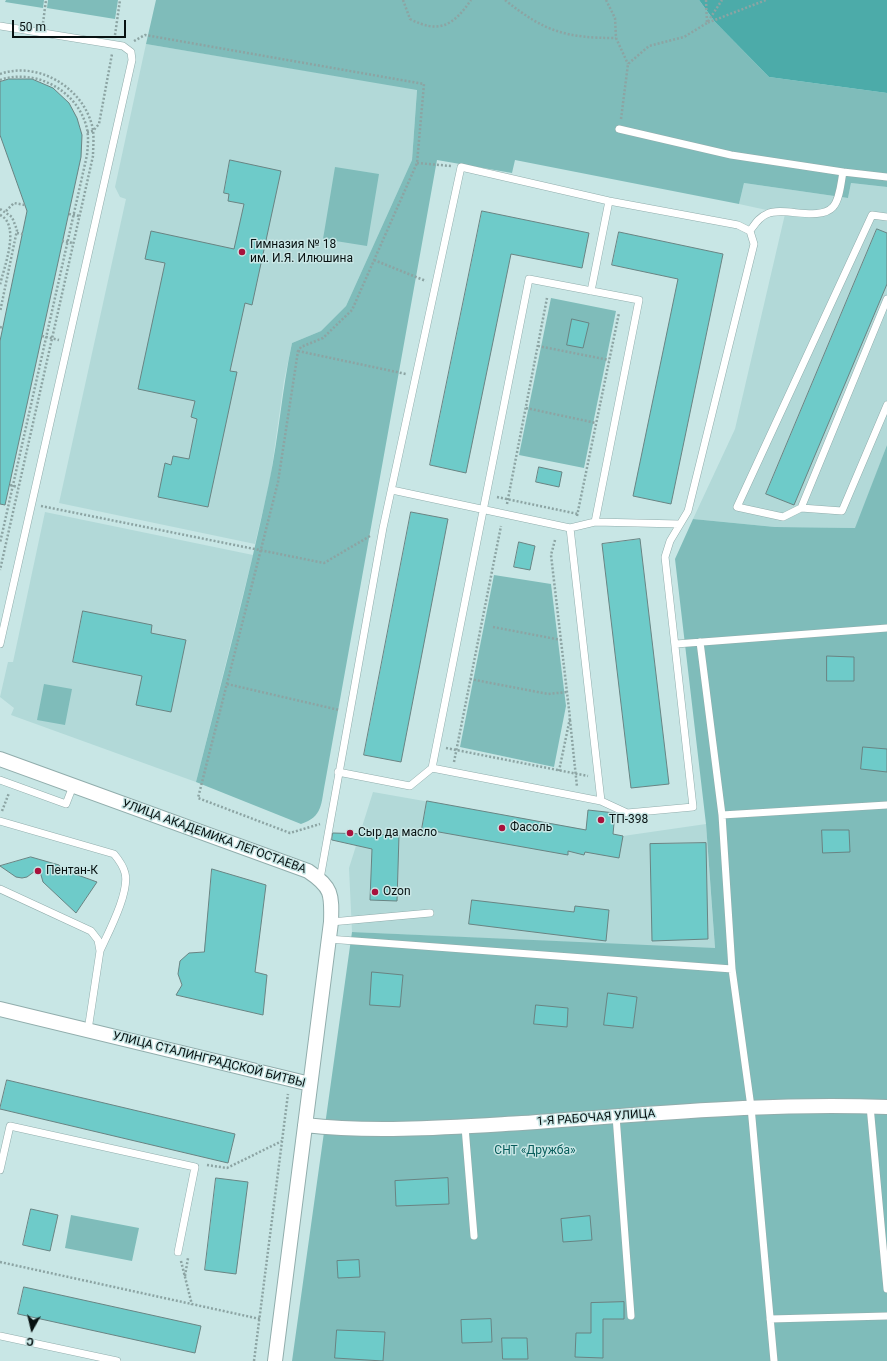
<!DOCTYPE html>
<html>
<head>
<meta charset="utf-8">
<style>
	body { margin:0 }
	#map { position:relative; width:887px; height:1361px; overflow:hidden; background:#c8e6e5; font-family:Roboto,sans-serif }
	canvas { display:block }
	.north { position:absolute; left:12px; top:1309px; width:40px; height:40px; -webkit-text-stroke:3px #c8e6e5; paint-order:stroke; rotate:188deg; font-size:11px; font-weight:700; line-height:16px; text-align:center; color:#071111 }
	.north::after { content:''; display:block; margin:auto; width:14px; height:18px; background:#071111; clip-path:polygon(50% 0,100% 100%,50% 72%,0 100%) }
	.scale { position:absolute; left:12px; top:20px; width:114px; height:18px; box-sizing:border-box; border:2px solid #071111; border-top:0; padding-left:5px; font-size:12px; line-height:14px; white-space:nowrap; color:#071111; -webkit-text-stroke:3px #c8e6e5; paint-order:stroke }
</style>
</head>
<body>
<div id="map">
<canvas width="887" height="1361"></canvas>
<div class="north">С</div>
<div class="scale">50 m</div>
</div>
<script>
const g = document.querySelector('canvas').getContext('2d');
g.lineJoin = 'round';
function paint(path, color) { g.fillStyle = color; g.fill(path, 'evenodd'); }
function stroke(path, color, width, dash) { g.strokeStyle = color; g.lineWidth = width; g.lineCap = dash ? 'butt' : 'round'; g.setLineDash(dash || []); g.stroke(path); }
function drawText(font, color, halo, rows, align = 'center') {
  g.font = font + ' Roboto,sans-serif'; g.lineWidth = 3; g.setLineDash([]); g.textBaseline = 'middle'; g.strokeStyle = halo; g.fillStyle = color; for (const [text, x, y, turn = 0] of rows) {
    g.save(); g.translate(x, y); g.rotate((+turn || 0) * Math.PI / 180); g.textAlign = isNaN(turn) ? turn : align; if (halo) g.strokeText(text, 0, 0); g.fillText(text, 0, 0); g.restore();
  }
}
paint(new Path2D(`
	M 146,44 L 417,89 L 412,160 L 346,306 L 321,331 L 292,343 L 284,381 L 270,481 L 255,544 L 59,503 L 126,199 L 120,197 L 115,187 Z
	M 744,183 L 848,198 L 851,183 L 887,187 L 887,445 L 856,528 L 775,527 L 693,519 L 735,429 L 785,214 L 739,204 Z
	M 45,512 L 253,555 L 196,782 L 11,715 L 14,708 L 0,697 L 8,662 L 13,662 Z
	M 373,792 L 623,836 L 706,824 L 715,949 L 352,932 L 349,868 Z`), '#b2d9d8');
paint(new Path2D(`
	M 6,0 L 44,0 L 43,8 L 5,2 Z
	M 48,0 L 118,0 L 115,19 L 47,8 Z
	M 156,0 L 699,0 L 715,22 L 769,77 L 887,93 L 887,187 L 851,183 L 848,198 L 744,183 L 739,204 L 515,160 L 512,173 L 437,160 L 325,783 C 321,803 323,817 301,824 L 196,782 C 221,683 248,583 269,483 C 279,436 282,389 292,343 L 321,331 L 346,306 L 412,160 L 417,90 L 146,44 Z
	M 335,167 L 379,174 L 367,246 L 323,239 Z
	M 551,298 L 616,311 L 584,468 L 519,455 Z
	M 887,445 L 887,1361 L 292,1361 L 352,932 L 715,948 L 706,824 L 675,559 L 693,519 L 775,527 L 855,528 Z
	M 494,575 L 551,584 L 566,706 L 554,767 L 460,747 Z
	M 44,684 L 72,689 L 65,725 L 37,720 Z
	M 71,1215 L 139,1228 L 132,1261 L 65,1248 Z`), '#7fbcba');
paint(new Path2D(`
	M 699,0 L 887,0 L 887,93 L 769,77 L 715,22 Z`), '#4caba9');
const building = new Path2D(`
	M 9,79 L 32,79 L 53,88 L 69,103 L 77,118 L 82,135 L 81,157 L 5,505 L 0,504 L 0,341 L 27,211 L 0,135 L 0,82 Z
	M 230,160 L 281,171 L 252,305 L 245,303 L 230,371 L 237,372 L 208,507 L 158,497 L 165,463 L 171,465 L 173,456 L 189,459 L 197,419 L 191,417 L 195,401 L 138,389 L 165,263 L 145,259 L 151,231 L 234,249 L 244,204 L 228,201 L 229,194 L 224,193 Z
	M 482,211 L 589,233 L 582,268 L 511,254 L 466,473 L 430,465 Z
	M 877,229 L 887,233 L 887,284 L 794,505 L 766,494 Z
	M 619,232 L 723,254 L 671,504 L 633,496 L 678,279 L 612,265 Z
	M 572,319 L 589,323 L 583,348 L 567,345 Z
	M 539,467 L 562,472 L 559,487 L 536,482 Z
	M 411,512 L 448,519 L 401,762 L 364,755 Z
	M 640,539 L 669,784 L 631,788 L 602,544 Z
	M 519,542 L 535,546 L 530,570 L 514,567 Z
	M 83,611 L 152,625 L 151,633 L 186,640 L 171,712 L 136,705 L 142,676 L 73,662 Z
	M 827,656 L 854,657 L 854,681 L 827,681 Z
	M 863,747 L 887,749 L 887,772 L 861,769 Z
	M 427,801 L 586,830 L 588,810 L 615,813 L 613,834 L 623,836 L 619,858 L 585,852 L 584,855 L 568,851 L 568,855 L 422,829 Z
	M 822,830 L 849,830 L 850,852 L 823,853 Z
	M 333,833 L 399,835 L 397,901 L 370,900 L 372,849 L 332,840 Z
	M 706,843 L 708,939 L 652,941 L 650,844 Z
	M 31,857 L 59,865 L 61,869 L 97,882 L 76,913 L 43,882 L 39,868 L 27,877 L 22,878 L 16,877 L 0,866 Z
	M 212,869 L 266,885 L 255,972 L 267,975 L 263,1015 L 176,995 L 182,985 L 178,974 L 180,961 L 189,953 L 204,952 Z
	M 472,900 L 574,912 L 575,906 L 609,910 L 606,941 L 469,924 Z
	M 372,972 L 403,975 L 400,1007 L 370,1005 Z
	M 608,993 L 637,997 L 633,1028 L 604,1025 Z
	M 536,1005 L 568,1008 L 567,1027 L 534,1024 Z
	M 7,1080 L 235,1134 L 228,1163 L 0,1109 Z
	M 216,1178 L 248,1182 L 236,1274 L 205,1270 Z
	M 448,1178 L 449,1204 L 396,1206 L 395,1181 Z
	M 31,1209 L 58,1215 L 50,1251 L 23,1245 Z
	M 590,1216 L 592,1240 L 563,1242 L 561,1219 Z
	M 359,1260 L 360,1277 L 338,1278 L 337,1261 Z
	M 24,1287 L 201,1326 L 195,1353 L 18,1314 Z
	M 624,1302 L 624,1319 L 603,1319 L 603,1358 L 575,1357 L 576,1333 L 591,1333 L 591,1303 Z
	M 491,1319 L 492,1342 L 462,1343 L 461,1320 Z
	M 337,1330 L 385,1332 L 383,1361 L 335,1358 Z
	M 502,1338 L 527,1338 L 528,1359 L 503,1359 Z`);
paint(building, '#6ecbc9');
stroke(building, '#698483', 1);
const lane = new Path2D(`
	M 0,26 L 123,46 L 131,52 L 132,60 L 0,644
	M 619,129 L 731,155 L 843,172 L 887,177
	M 887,217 L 872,215 L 737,507 L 783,517 L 801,508 L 842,511 L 887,405
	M 750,231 C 755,224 759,217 767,214 C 783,206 819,222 833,207 C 840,199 841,182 843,172
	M 591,291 L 609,201
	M 392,490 L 570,528 L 595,522 L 679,524
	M 801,508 L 887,299
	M 570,528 L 601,801
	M 700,642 L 722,815 L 732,969 L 751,1107 L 774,1361
	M 676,644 L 887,628
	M 432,768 L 529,279 L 639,300 L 595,522
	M 0,780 L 66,804 L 73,786
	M 722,815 L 887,805
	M 0,821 L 114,854 C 119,860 123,865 125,873 C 130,892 108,933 100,951
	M 320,879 L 383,528 L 461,167 L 609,201 L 738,225 L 750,231 L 754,244 L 688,511 L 670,541 L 665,557 L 693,807 L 627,813 L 601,801 L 432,768 L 410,786 L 338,772
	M 0,889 L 91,931 L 98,940 L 100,951 L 88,1030
	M 331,922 L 430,913
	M 328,939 L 732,969
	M 870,1106 L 887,1289
	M 616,1116 L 631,1316
	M 465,1127 L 474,1236
	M 0,1170 L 10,1126 L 195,1167 L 178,1252
	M 770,1319 L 887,1316
	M 0,1336 L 117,1361`);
const street = new Path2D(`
	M 0,759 L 308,871 C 332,887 332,894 331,922 L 275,1361
	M 0,1009 L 310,1084
	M 305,1125 C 374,1133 453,1127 522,1123 C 643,1115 765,1102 887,1107`);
stroke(lane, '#91adac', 8);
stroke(street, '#91adac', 16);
stroke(new Path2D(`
	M 403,0 L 410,19 C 439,34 453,26 471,0
	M 505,0 C 545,32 566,38 616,38
	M 606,0 L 615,18 L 616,38 L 628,64
	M 706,0 L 707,23 L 766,0
	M 43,23 L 46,0
	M 115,35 L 120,0
	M 134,41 L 145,35 L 424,84 L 417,163 L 352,310 L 323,338 L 301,347 L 298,351 L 278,482 L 198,798 L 290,833 L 320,824
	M 0,74 C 37,61 80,86 91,122 C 95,133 93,145 93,156 L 0,570
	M 0,80 C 35,68 76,90 86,125 C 89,135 88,145 87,155 L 0,543
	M 621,119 L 628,64 L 649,46 L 684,37 L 707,23 L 722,0
	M 87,132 L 93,131 L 99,124 L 112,54
	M 417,163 L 451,166
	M 0,209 L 12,217 L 17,230 L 0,312
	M 6,211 L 14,203 L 25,205
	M 69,214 L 79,216
	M 0,215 C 21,225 4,267 0,285
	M 17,233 L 23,234
	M 62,241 L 73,243
	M 374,260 L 426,281
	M 0,327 L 3,328
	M 42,336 L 59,340
	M 538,346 L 609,360
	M 298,351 L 406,374
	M 526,408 L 596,423
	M 10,485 L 18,487
	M 497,497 L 578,514
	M 507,504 L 547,298
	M 41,506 L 324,563 L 370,536
	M 577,516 L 619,313
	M 555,540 L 551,555 L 570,718 L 559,771
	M 493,627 L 561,640
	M 470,679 L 548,694 L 567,692
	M 227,684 L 339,710
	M 570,720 L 577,787
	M 446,748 L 588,776
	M 454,762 L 501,526
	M 2,811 L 9,793
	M 207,1165 L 227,1168 L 282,1141
	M 181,1261 L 192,1305
	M 0,1262 L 260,1319
	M 185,1276 L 188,1258
	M 254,1361 L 288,1094`), '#8ca4a3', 2.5, [2, 2]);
stroke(lane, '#fff', 7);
stroke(street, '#fff', 14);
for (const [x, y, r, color] of [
	[242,252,4,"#a8113c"],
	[601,820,4,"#a8113c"],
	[502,828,4,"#a8113c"],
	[350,833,4,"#a8113c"],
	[38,871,4,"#a8113c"],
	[375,892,4,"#a8113c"]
]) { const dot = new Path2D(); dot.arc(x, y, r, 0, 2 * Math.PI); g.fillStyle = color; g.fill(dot); stroke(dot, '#c8e6e5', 1.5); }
drawText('12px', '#071111', '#c8e6e5', [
	["Гимназия № 18",250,245],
	["им. И.Я. Илюшина",250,259],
	["ТП-398",609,820],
	["Фасоль",510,828],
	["Сыр да масло",358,833],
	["Пентан-К",46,871],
	["Ozon",383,892]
], 'left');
drawText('12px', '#071111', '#c8e6e5', [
	["УЛИЦА АКАДЕМИКА ЛЕГОСТАЕВА",214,837,20],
	["УЛИЦА СТАЛИНГРАДСКОЙ БИТВЫ",209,1060,14],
	["1-Я РАБОЧАЯ УЛИЦА",596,1118,-4]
]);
drawText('12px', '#065b5a', '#c8e6e5', [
	["СНТ «Дружба»",535,1151]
]);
</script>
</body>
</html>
